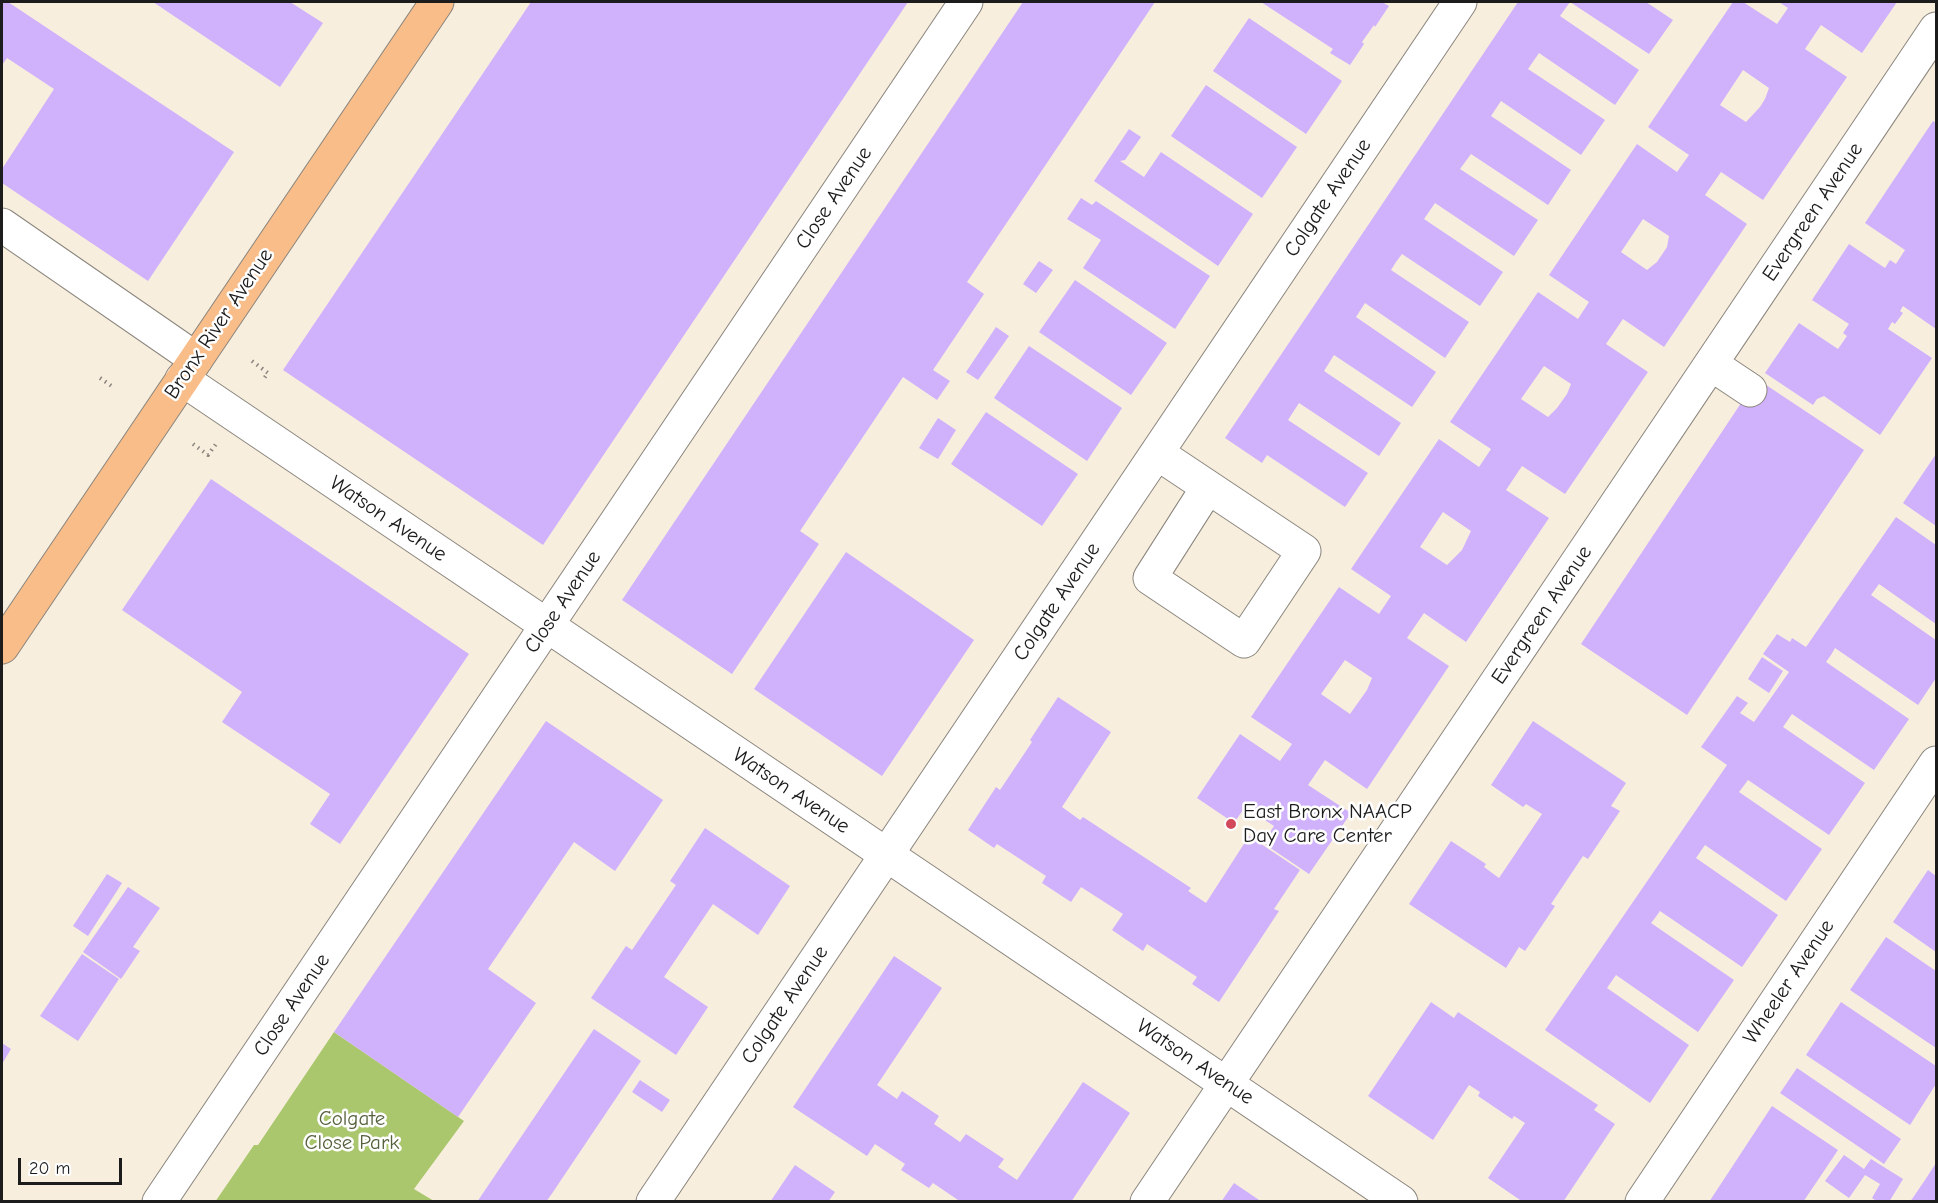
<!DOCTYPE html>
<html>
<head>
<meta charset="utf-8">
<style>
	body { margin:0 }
	#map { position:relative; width:1938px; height:1203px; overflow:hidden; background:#f8eede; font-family:"Comic Neue",sans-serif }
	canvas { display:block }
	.frame { position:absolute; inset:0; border:3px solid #1c1c1c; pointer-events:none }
	.scale { position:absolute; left:18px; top:1158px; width:104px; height:27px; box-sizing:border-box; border:3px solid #1c1c1c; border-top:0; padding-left:8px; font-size:18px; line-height:21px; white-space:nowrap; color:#1c1c1c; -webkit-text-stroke:4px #fff; paint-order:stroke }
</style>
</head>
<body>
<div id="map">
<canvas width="1938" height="1203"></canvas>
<div class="frame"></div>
<div class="scale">20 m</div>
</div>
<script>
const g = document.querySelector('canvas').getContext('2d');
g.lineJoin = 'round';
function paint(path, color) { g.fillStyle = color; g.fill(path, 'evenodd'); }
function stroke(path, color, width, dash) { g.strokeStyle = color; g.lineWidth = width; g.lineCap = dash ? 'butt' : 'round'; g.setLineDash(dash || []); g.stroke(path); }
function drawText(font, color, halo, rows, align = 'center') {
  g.font = font + ' "Comic Neue",sans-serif'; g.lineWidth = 5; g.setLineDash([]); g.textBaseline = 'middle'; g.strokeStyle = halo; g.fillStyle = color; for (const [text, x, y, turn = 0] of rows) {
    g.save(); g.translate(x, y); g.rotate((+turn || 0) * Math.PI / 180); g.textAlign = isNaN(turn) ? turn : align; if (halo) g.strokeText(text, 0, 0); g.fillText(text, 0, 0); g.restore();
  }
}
paint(new Path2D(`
	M 334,1032 L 464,1121 L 414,1189 L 434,1201 L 215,1202 L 254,1145 L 258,1145 Z`), '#aac76e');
paint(new Path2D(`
	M 2,2 L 8,2 L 234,152 L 148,281 L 2,183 L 2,169 L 54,89 L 7,58 L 2,65 Z
	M 153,2 L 290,2 L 323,23 L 280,87 Z
	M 531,2 L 908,2 L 543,545 L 283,370 Z
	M 1023,2 L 1155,2 L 967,282 L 984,294 L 933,370 L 950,381 L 937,400 L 903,377 L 800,531 L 819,544 L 732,674 L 622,600 Z
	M 1261,2 L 1382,2 L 1389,6 L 1375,27 L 1374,25 L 1362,42 L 1364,44 L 1350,65 L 1330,53 L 1333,49 Z
	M 1518,2 L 1570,2 L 1560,16 L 1639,70 L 1615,105 L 1539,53 L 1528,69 L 1605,120 L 1581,155 L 1501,101 L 1491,116 L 1571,170 L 1548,205 L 1471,154 L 1460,169 L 1538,220 L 1514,256 L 1435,203 L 1424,219 L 1503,272 L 1480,306 L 1402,254 L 1396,262 L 1391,270 L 1469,322 L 1445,358 L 1365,303 L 1356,317 L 1436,372 L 1412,407 L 1334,355 L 1324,371 L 1401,423 L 1379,456 L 1299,403 L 1288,420 L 1368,473 L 1345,507 L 1267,455 L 1262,463 L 1225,438 Z
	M 1570,2 L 1646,2 L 1673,20 L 1649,54 Z
	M 1733,2 L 1743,2 L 1777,24 L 1788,8 L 1779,2 L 1897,2 L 1862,53 L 1821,25 L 1805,49 L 1847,77 L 1763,200 L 1721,172 L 1705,195 L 1747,224 L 1664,347 L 1623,319 L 1606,344 L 1648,372 L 1565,494 L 1522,466 L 1506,490 L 1549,518 L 1466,642 L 1424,613 L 1407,638 L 1449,666 L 1367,789 L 1325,760 L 1308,785 L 1351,813 L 1309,874 L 1263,843 L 1274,826 L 1245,807 L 1234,823 L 1197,798 L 1240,734 L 1280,761 L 1292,744 L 1251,717 L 1339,587 L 1379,614 L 1391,596 L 1351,569 L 1439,439 L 1479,467 L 1491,449 L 1450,422 L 1538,292 L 1578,319 L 1589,302 L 1549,275 L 1637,144 L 1677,172 L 1689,155 L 1648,127 ZM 1743,70 L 1769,88 L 1765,99 L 1760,107 L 1746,122 L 1720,105 ZM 1643,219 L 1669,236 L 1667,247 L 1657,262 L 1647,270 L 1621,252 ZM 1544,366 L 1571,384 L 1567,394 L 1557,408 L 1548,417 L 1521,399 ZM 1443,512 L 1471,531 L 1462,550 L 1447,565 L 1420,547 ZM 1345,660 L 1372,678 L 1367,690 L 1350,714 L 1321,694 Z
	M 1249,18 L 1342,81 L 1306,134 L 1213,71 Z
	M 1206,85 L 1297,147 L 1262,198 L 1171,136 Z
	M 1933,121 L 1936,123 L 1936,329 L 1903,306 L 1900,311 L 1903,313 L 1895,324 L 1892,322 L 1888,329 L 1932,358 L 1880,435 L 1824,396 L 1817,399 L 1813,405 L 1765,373 L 1799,323 L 1838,349 L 1847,336 L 1843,333 L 1849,324 L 1812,300 L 1849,244 L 1885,268 L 1890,260 L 1896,264 L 1905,250 L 1865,223 Z
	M 1129,129 L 1141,137 L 1125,160 L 1120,161 L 1144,177 L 1161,152 L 1253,214 L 1218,266 L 1094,181 Z
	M 1081,198 L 1092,205 L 1096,201 L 1210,276 L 1175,329 L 1083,268 L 1101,240 L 1067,219 Z
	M 1039,261 L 1053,270 L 1036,293 L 1023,284 Z
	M 1075,280 L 1167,343 L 1131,395 L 1039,332 Z
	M 996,327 L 1009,336 L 978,380 L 966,372 Z
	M 1029,346 L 1122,408 L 1087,461 L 994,398 Z
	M 1757,379 L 1864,450 L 1687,715 L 1581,644 Z
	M 986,412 L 1078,474 L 1042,526 L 951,464 Z
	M 938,418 L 956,430 L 938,459 L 919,448 Z
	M 1936,454 L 1936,526 L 1903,503 Z
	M 211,479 L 469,654 L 340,844 L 310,824 L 330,794 L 222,722 L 242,692 L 122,610 Z
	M 1896,517 L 1936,545 L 1936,624 L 1879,584 L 1871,595 L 1936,640 L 1936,678 L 1918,705 L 1835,648 L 1831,655 L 1826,662 L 1909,719 L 1874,770 L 1792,714 L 1783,727 L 1865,783 L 1829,835 L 1748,780 L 1739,792 L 1822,849 L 1786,901 L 1705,845 L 1696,858 L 1778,915 L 1742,967 L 1660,911 L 1655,918 L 1651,923 L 1734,980 L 1698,1032 L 1616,975 L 1607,988 L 1689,1045 L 1650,1103 L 1545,1030 L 1727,765 L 1701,747 L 1737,696 L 1748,703 L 1740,713 L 1754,722 L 1789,672 L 1763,654 L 1777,634 L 1790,642 L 1792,638 L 1806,647 Z
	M 846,552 L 974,640 L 882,776 L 754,689 Z
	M 1762,657 L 1783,671 L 1769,693 L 1748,679 Z
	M 1058,697 L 1111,732 L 1062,807 L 1080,820 L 1083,817 L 1191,888 L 1188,891 L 1206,903 L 1249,836 L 1300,870 L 1274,909 L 1279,911 L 1219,1002 L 1192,984 L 1197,977 L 1147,944 L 1143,951 L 1112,930 L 1123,914 L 1081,887 L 1071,902 L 1042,883 L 1046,876 L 997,844 L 994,848 L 968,830 L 996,787 L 1000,790 L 1032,742 L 1030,740 Z
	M 546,721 L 663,800 L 615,871 L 574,842 L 488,969 L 536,1003 L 458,1117 L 334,1032 Z
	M 1533,721 L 1626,783 L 1611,806 L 1620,811 L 1588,859 L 1583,856 L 1551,904 L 1555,906 L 1525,951 L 1519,947 L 1506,968 L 1409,904 L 1451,841 L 1486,864 L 1484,867 L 1499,878 L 1542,814 L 1526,804 L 1523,807 L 1491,785 Z
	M 705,828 L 790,886 L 758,935 L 713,904 L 664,977 L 708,1007 L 676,1055 L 591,998 L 626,946 L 632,950 L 676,885 L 670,881 Z
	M 1928,870 L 1936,876 L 1936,952 L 1893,922 Z
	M 107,874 L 122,883 L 88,936 L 73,926 Z
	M 128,887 L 160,908 L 133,947 L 140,951 L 121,979 L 83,952 Z
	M 1886,937 L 1936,971 L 1936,1048 L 1850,990 Z
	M 82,954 L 119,979 L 78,1041 L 40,1016 Z
	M 894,956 L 942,988 L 877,1085 L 897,1099 L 902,1091 L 939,1116 L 934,1124 L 960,1142 L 966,1134 L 1004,1159 L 998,1167 L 1017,1180 L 1083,1082 L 1130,1113 L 1071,1202 L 961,1202 L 933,1183 L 929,1188 L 901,1170 L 905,1164 L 875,1144 L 867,1156 L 793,1107 Z
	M 1431,1002 L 1454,1018 L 1458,1012 L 1598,1105 L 1594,1110 L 1615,1124 L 1563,1202 L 1523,1202 L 1488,1178 L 1525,1123 L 1514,1116 L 1512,1119 L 1478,1096 L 1480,1092 L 1469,1085 L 1433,1140 L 1368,1096 Z
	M 1841,1002 L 1936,1066 L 1936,1084 L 1910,1125 L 1806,1055 Z
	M 594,1029 L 641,1061 L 553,1192 L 546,1202 L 477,1202 Z
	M 2,1043 L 11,1049 L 2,1064 Z
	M 1797,1068 L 1901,1139 L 1884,1164 L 1780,1093 Z
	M 640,1080 L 670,1100 L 662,1112 L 632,1092 Z
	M 1772,1106 L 1838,1150 L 1820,1177 L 1803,1202 L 1709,1202 Z
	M 1844,1155 L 1864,1169 L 1871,1159 L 1903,1179 L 1889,1202 L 1878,1202 L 1872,1198 L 1880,1184 L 1865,1175 L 1849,1198 L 1825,1181 Z
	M 1936,1163 L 1936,1202 L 1910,1202 L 1925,1180 Z
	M 795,1165 L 835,1192 L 828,1202 L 770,1202 Z
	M 1234,1183 L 1262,1202 L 1221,1202 Z`), '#d0b1fc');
const minor = new Path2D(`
	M 2,225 L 196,359
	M 1711,364 L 1750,390
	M 182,379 L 1401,1202
	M 1157,453 L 1304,551 L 1244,641 L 1150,578 L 1208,487
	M 159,1202 L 966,2
	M 653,1202 L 1460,2
	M 1147,1202 L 1936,29
	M 1642,1202 L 1936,763`);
const major = new Path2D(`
	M 2,647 L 437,2`);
stroke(minor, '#8a857d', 35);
stroke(major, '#8a857d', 35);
stroke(new Path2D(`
	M 252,361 L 268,373 L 262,381
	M 100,378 L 113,387
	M 193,444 L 208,455 L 216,444`), '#8a857d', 4, [1.5, 4.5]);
stroke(minor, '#fff', 33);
stroke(major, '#f8bd89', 33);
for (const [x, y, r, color] of [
	[1231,824,6,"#d1495b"]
]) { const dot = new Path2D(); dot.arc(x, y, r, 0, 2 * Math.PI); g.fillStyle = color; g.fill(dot); stroke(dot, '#fff', 2); }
drawText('21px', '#1c1c1c', '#fff', [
	["Close Avenue",834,198,-56],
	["Colgate Avenue",1328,198,-56],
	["Evergreen Avenue",1813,212,-56],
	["Bronx River Avenue",219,324,-56],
	["Watson Avenue",388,519,34],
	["Close Avenue",563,602,-56],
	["Colgate Avenue",1057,602,-56],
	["Evergreen Avenue",1542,615,-56],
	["Watson Avenue",791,791,34],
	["Wheeler Avenue",1789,982,-56],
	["Close Avenue",292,1005,-56],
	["Colgate Avenue",785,1005,-56],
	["Watson Avenue",1195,1062,34]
]);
drawText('21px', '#1c1c1c', '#fff', [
	["East Bronx NAACP",1243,812],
	["Day Care Center",1243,836]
], 'left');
drawText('21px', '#55603d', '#fff', [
	["Colgate",352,1119],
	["Close Park",352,1143]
]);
</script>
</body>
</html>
